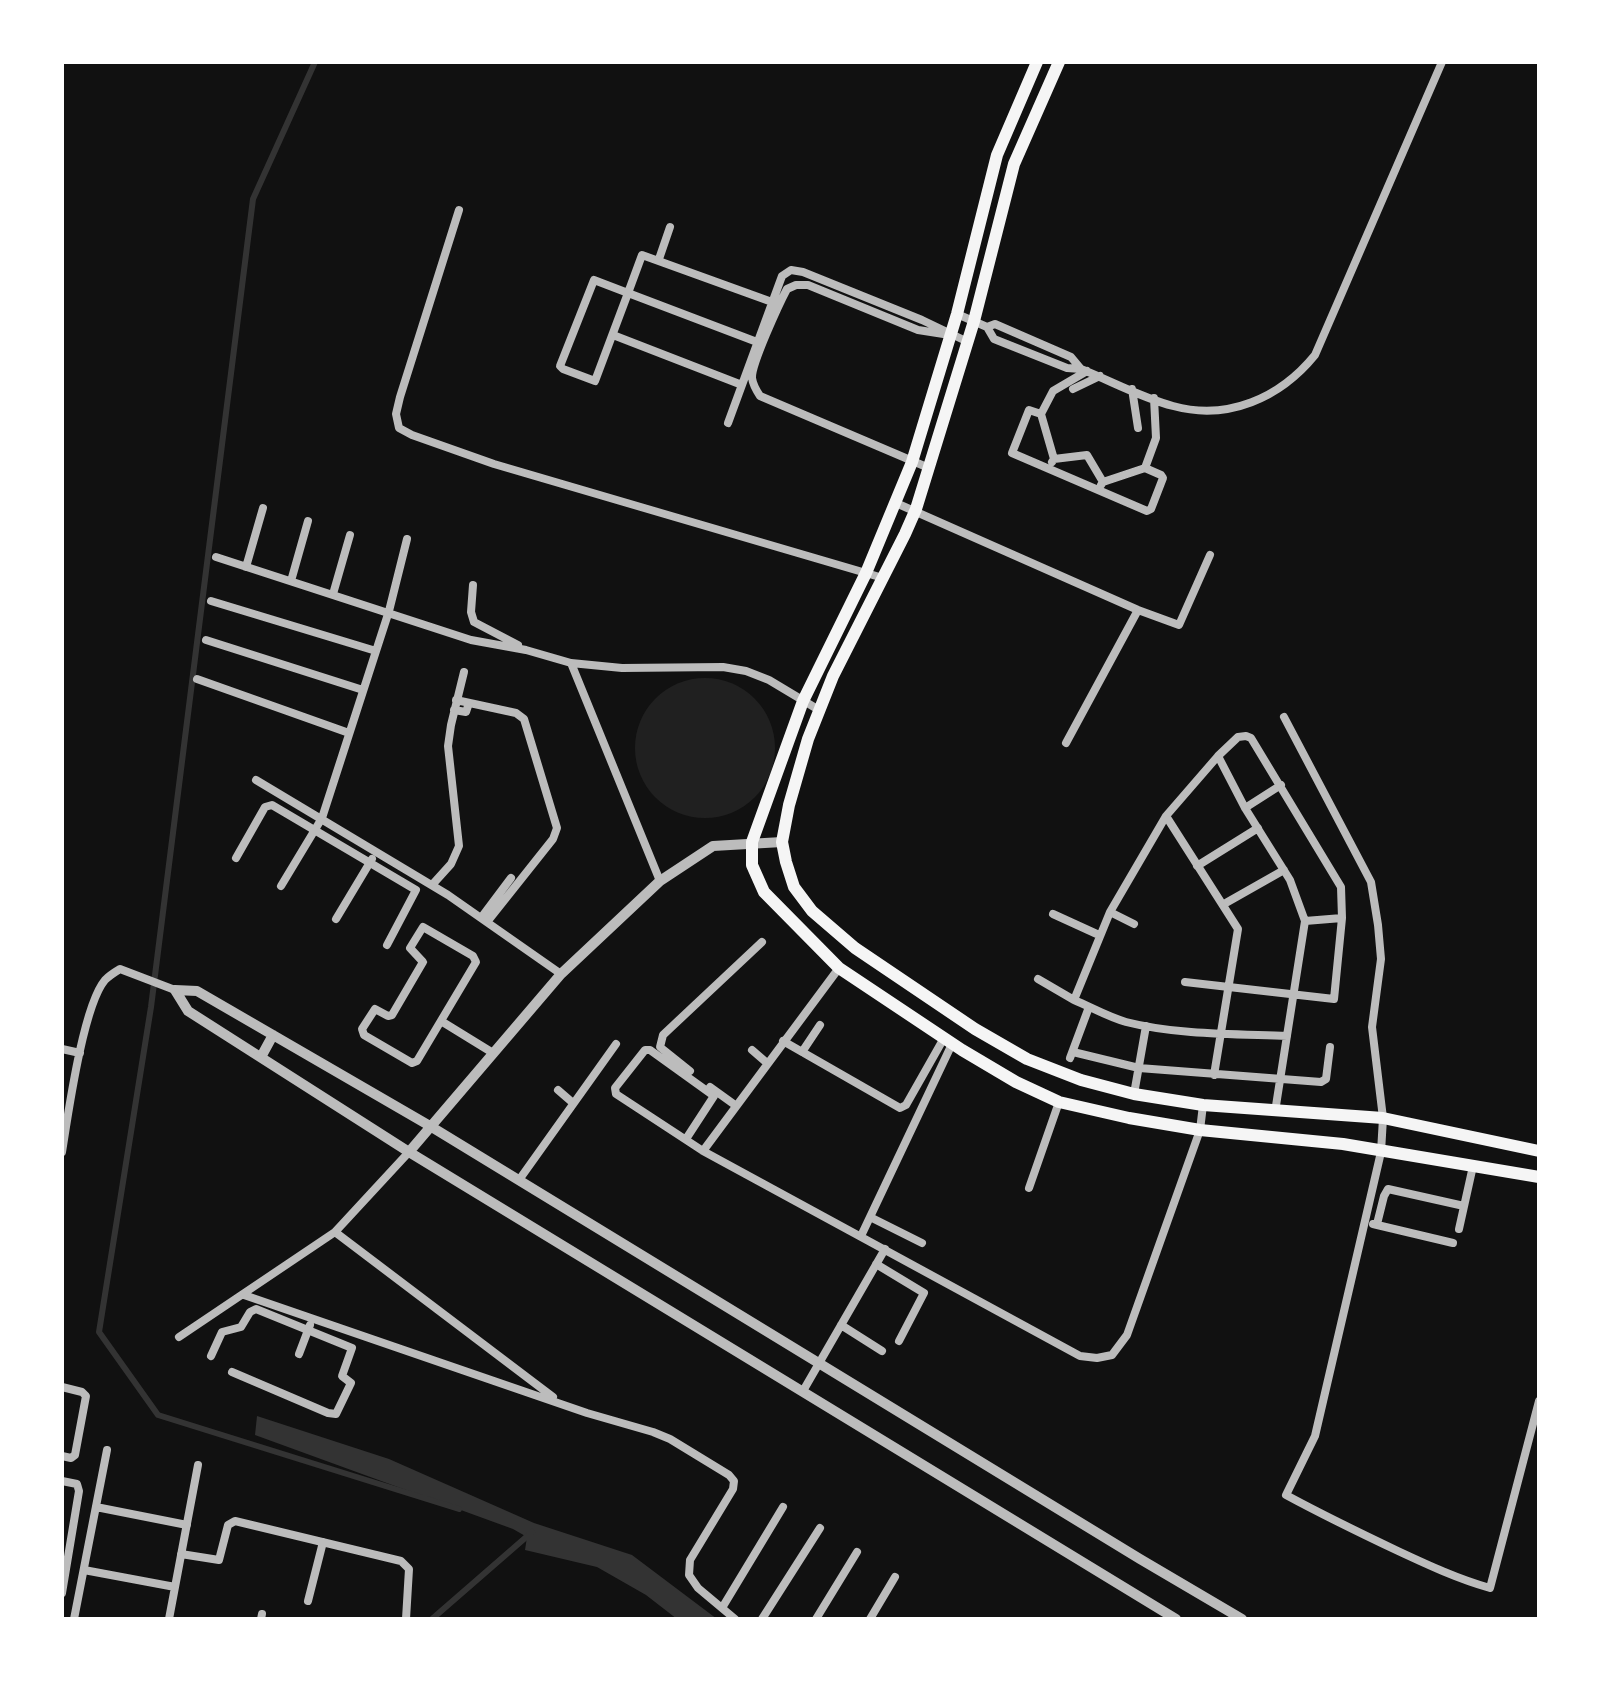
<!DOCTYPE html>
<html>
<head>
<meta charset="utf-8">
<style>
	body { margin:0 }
	#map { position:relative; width:1601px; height:1681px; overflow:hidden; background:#111; font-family:"PT Sans",sans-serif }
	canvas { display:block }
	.frame { position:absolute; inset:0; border:64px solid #fff; pointer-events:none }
</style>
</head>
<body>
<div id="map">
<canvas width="1601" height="1681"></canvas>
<div class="frame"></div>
</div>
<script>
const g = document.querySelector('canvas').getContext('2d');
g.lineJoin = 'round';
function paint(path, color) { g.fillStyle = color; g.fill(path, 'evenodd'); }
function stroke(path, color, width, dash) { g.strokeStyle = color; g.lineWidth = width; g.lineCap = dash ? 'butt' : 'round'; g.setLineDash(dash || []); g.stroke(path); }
paint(new Path2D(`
	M635 748a70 70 0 1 1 140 0a70 70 0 1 1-140 0Z`), '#202020');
paint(new Path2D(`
	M 257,1416 L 389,1459 L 534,1523 L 632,1555 L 717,1619 L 677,1619 L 646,1595 L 597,1567 L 525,1550 L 527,1537 L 513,1529 L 255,1435 Z`), '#333');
stroke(new Path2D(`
	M 315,62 L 253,199 L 151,1007 L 99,1332 L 158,1415 L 459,1509
	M 432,1619 L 532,1532`), '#333', 6);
stroke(new Path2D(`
	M 459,210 L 400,397 L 396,414 L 399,428 L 412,435 L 494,464 L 883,578
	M 659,259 L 670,227
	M 594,280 L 628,293 L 595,381 L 563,369 L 560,366 Z
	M 957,314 L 987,327 L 994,339 L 1067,368 L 1081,369 C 1111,381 1142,398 1173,406 C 1228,421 1280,398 1315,355 L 1442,62
	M 987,327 L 995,324 L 1071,357 L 1081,369
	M 613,335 L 742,385
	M 757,342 L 628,293 L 642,255 L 772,302
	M 1087,371 L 1053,391 L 1041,414 L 1029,410 L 1012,453 L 1147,511 L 1151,509 L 1163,478 L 1161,475 L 1145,468 L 1156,438 L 1154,398
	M 1073,389 L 1100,376
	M 1132,389 L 1138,428
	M 1041,414 L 1054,459 L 1052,462
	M 728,423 L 782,276 L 791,270 L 803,272 L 922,320 L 968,342
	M 1054,459 L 1087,455 L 1103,482
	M 929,468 L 760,396 C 756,390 753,385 752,378 C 751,365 779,304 787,289 L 796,285 L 808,285 L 918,330 L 950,335
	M 1101,485 L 1103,482 L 1145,468
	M 896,503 L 1138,610 L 1179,625 L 1210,555
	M 216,557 L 471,640 L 526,650 L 571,663 L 660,881
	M 246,567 L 263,508
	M 291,581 L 308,521
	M 473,585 L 471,612 L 474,622 L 518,645
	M 333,594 L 350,535
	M 211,601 L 376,651
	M 206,640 L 363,690
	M 571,663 L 622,668 L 723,667 L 746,671 L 769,680 L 819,710
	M 197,679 L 349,733
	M 456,700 L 516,713 L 524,719 L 557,828 L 553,839 L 487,922
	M 454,710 L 466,712 L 469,703
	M 1284,717 L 1371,882 L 1378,925 L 1381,959 L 1372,1027 L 1383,1118 L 1381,1152 L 1315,1436 L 1286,1495 C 1323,1515 1360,1533 1398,1551 C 1428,1565 1458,1579 1490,1588 L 1539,1401
	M 1066,743 L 1138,610
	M 1218,756 L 1238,737 L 1246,736 L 1251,738 L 1341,887 L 1342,918 L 1305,921
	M 256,780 L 448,895 L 561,974
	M 1245,808 L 1281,785
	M 1166,816 L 1238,929 L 1214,1075
	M 236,858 L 265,807 L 272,805 L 416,890 L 387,945
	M 1197,866 L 1258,828
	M 432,885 L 451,864 L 459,846 L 448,746 L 451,725 L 464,672
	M 281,886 L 322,818 L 389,611 L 407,539
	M 1224,904 L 1284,870
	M 1110,912 L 1134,924
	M 1053,914 L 1099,935
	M 481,918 L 511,878
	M 336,919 L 372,859
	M 423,927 L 473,956 L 476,962 L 417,1061 L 412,1063 L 364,1035 L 362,1029 L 375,1009 L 388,1016 L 392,1015 L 423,962 L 410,948 Z
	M 839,968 L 703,1151 L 1080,1356 L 1097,1358 L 1112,1355 L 1127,1335 L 1200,1130 L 1203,1105
	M 1038,979 L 1074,1000
	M 1185,982 L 1334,999 L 1342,918
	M 441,1021 L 493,1053
	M 783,1041 L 900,1108 L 906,1105 L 944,1038
	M 62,1049 L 80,1053
	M 752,1050 L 767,1063
	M 802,1052 L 820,1025
	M 1073,1052 L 1139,1068 L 1321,1082 L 1326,1079 L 1330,1047
	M 1070,1058 L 1089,1007
	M 690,1071 L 660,1047 L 663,1035 L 762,942
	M 710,1087 L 735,1105
	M 558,1090 L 573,1103
	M 1134,1094 L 1146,1026
	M 1275,1112 L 1305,921 L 1290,880 L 1245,808 L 1218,756 L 1166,816 L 1110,912 L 1074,1000 C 1091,1007 1108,1017 1126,1022 C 1177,1035 1234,1034 1287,1036
	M 686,1139 L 714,1096 L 650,1050 L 645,1050 L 615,1088 L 616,1094 L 703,1151
	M 62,1152 C 68,1115 83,1006 105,980 C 109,976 115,972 120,969 L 175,990
	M 519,1180 L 616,1044
	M 1029,1188 L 1059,1102
	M 870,1217 L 922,1243
	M 1373,1224 L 1453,1243
	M 1377,1224 L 1384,1196 L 1388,1189 L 1464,1206
	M 1459,1229 L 1473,1166
	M 335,1232 L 553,1397
	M 861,1236 L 952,1044
	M 876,1264 L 924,1293 L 899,1341
	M 244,1295 L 587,1413 L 653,1432 L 670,1439 L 729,1475 L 734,1481 L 733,1489 L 690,1560 L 689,1575 L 698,1588 L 735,1619
	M 841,1325 L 882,1351
	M 179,1337 L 335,1232 L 409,1152
	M 299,1354 L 310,1325
	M 211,1356 L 222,1332 L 241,1327 L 250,1312 L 256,1309 L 352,1348 L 342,1376 L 351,1383 L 336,1414 L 328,1413 L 232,1372
	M 62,1387 L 82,1392 L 86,1396 L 75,1455 L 71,1458 L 62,1456
	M 803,1391 L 885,1249
	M 62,1481 L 77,1484 L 79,1491 L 62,1593
	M 96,1507 L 187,1525
	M 181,1554 L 219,1560 L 228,1525 L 235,1521 L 401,1561 L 409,1569 L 406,1619
	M 84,1570 L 175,1587
	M 308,1601 L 323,1542
	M 722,1608 L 783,1507
	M 74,1619 L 107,1450
	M 169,1619 L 198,1465
	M 261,1619 L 262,1614
	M 762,1619 L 820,1528
	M 816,1619 L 857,1552
	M 870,1619 L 895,1577`), '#bcbcbc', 8);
stroke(new Path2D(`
	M 175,990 L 197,991 L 430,1126 L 1140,1559 L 1242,1619
	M 175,990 L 188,1011 L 409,1152 L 1176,1619
	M 261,1057 L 273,1035
	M 409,1152 L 561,974 L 660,881 L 713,846 L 782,842`), '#bcbcbc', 10);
stroke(new Path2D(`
	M 1037,62 L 997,155 L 957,314 L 912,462 L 866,573 L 803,701 L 752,842 L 752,865 L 764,892 L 839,968 L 962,1050 L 1016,1082 L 1059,1102 L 1129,1118 L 1200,1130 L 1343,1144 L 1539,1177
	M 1059,62 L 1014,164 L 974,321 L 916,509 L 905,534 L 833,676 L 808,739 L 789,805 L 782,842 L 786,862 L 794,887 L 812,911 L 855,948 L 975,1029 L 1027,1059 L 1081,1080 L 1134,1094 L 1203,1105 L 1383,1118 L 1539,1151`), '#f5f5f5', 12);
</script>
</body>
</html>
